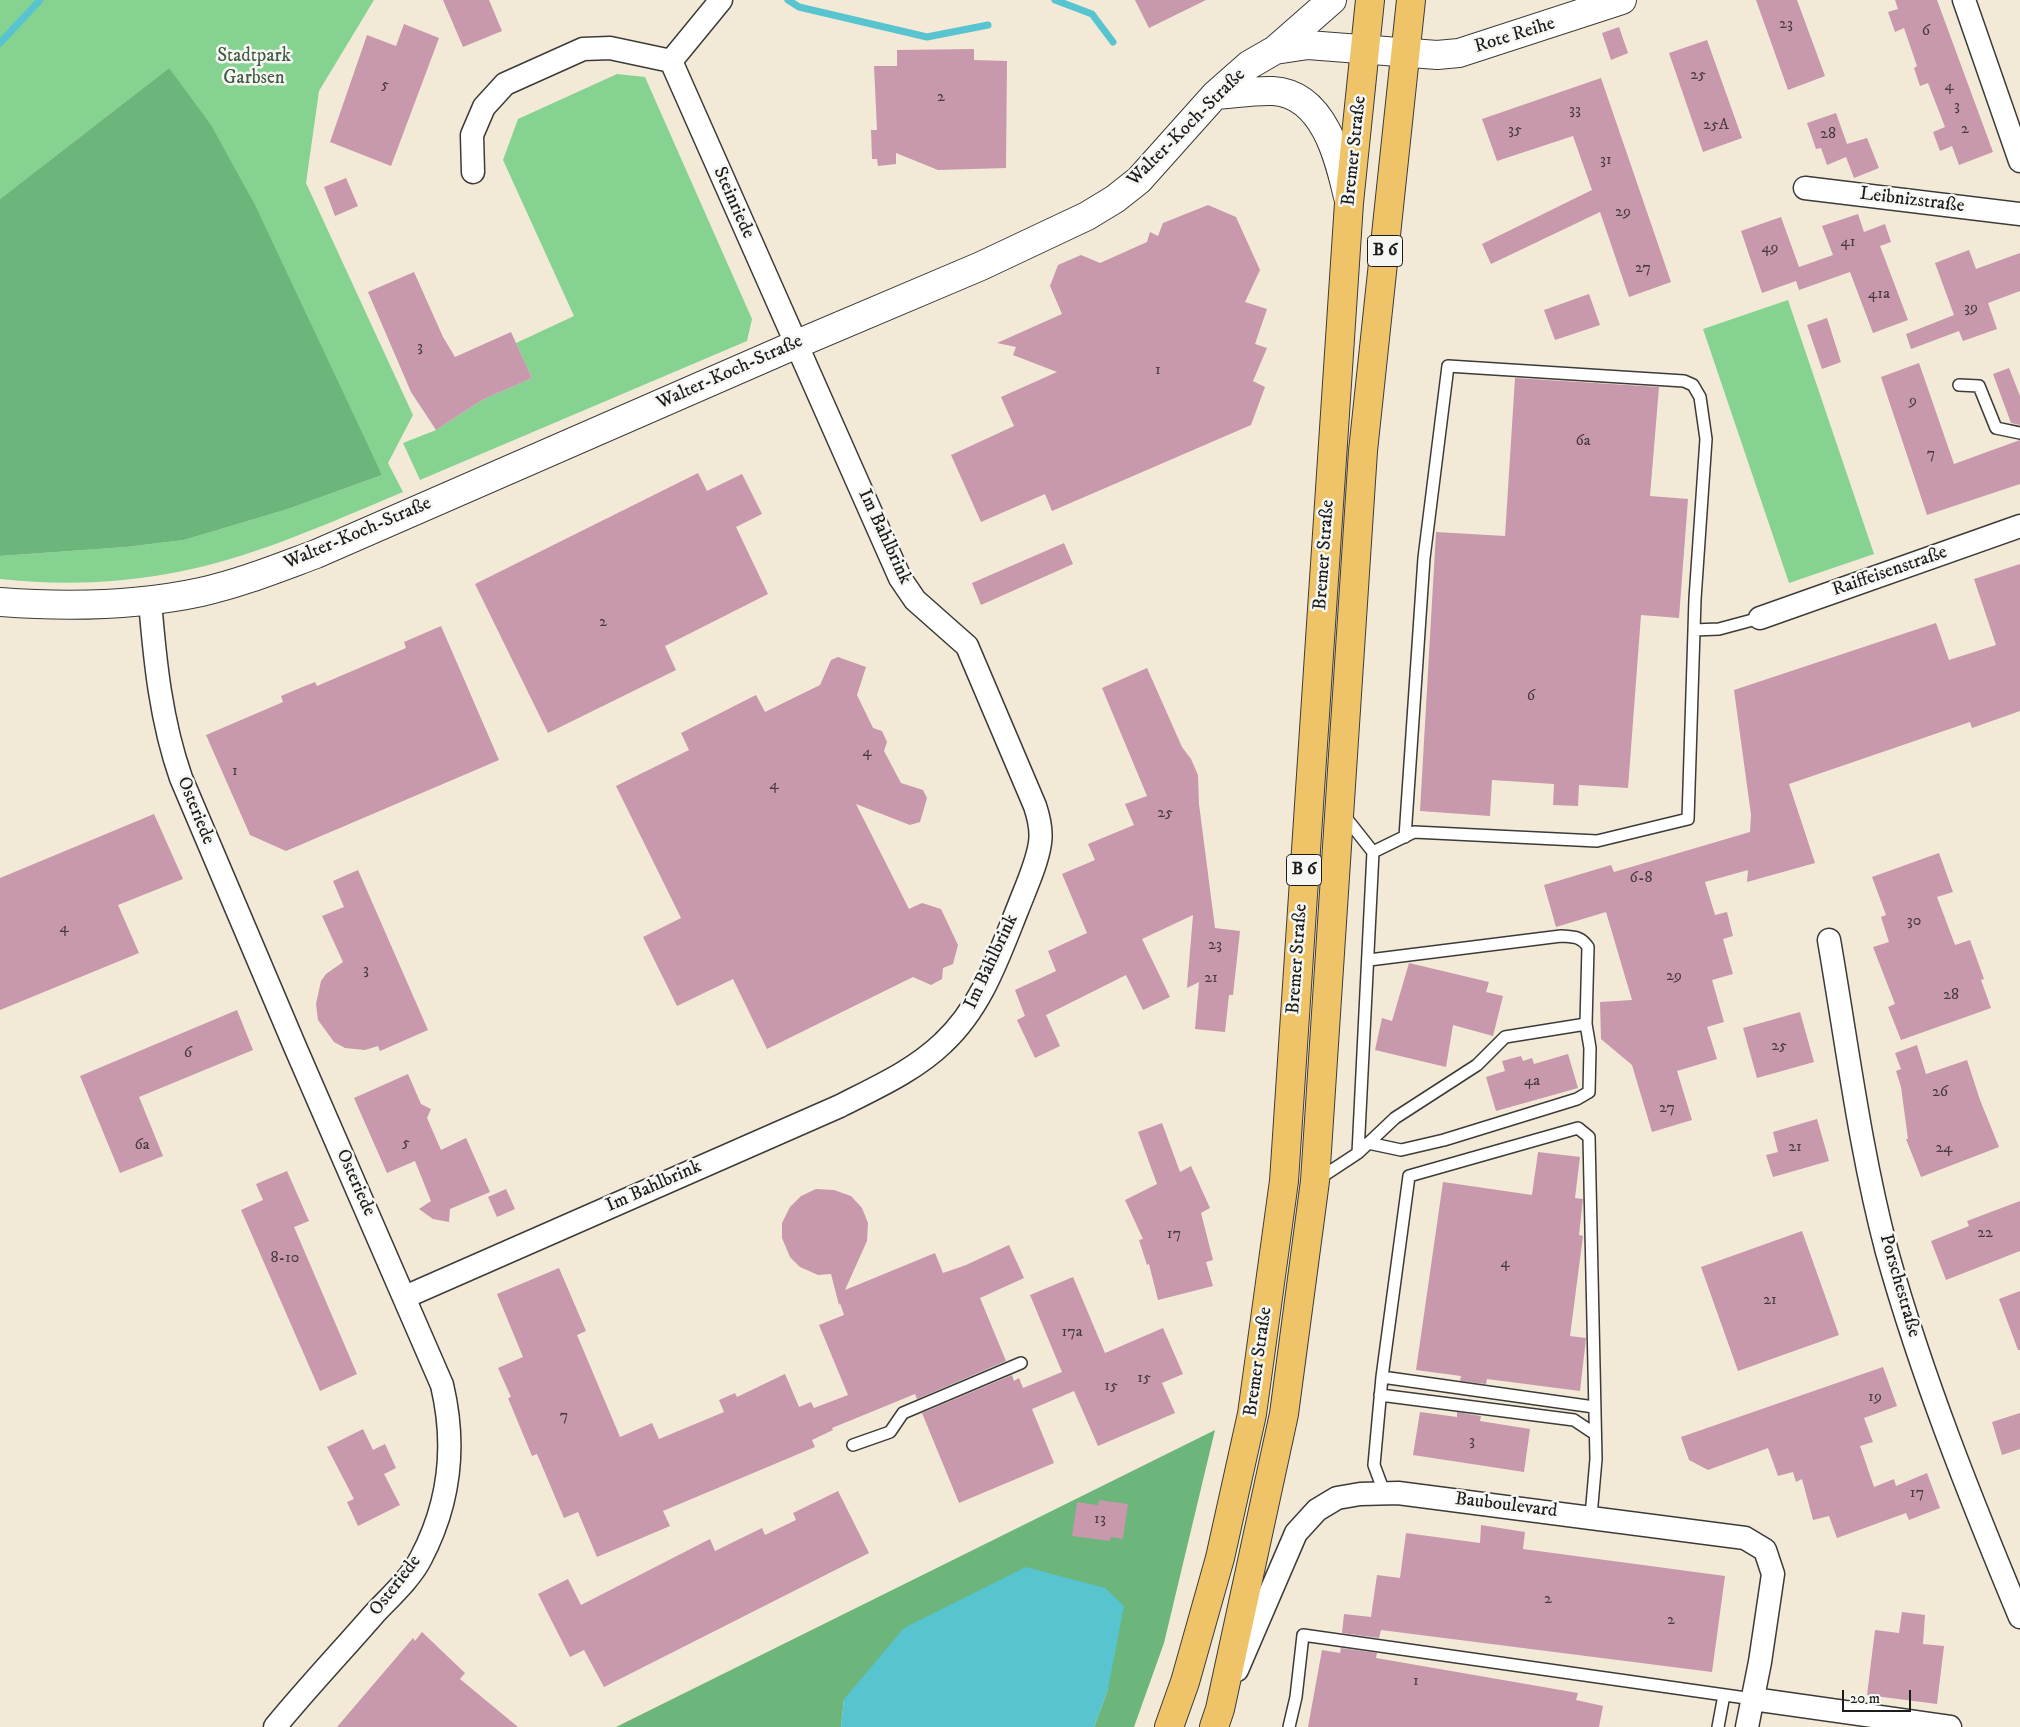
<!DOCTYPE html>
<html>
<head>
<meta charset="utf-8">
<style>
	body { margin:0 }
	#map { position:relative; width:2020px; height:1727px; overflow:hidden; background:#f2ead7; font-family:"IM FELL DW Pica",serif }
	canvas { display:block }
	.scale { position:absolute; left:1842px; top:1690px; width:69px; height:22px; box-sizing:border-box; border:2px solid #1c1c1c; border-top:0; padding-left:6px; font-size:15px; line-height:18px; white-space:nowrap; color:#1c1c1c; -webkit-text-stroke:4px #f6f6f2; paint-order:stroke }
</style>
</head>
<body>
<div id="map">
<canvas width="2020" height="1727"></canvas>
<div class="scale">20 m</div>
</div>
<script>
const g = document.querySelector('canvas').getContext('2d');
g.lineJoin = 'round';
function paint(path, color) { g.fillStyle = color; g.fill(path, 'evenodd'); }
function stroke(path, color, width, dash) { g.strokeStyle = color; g.lineWidth = width; g.lineCap = dash ? 'butt' : 'round'; g.setLineDash(dash || []); g.stroke(path); }
function drawText(font, color, halo, rows, align = 'center') {
  g.font = font + ' "IM FELL DW Pica",serif'; g.lineWidth = 5; g.setLineDash([]); g.textBaseline = 'middle'; g.strokeStyle = halo; g.fillStyle = color; for (const [text, x, y, turn = 0] of rows) {
    g.save(); g.translate(x, y); g.rotate((+turn || 0) * Math.PI / 180); g.textAlign = isNaN(turn) ? turn : align; if (halo) g.strokeText(text, 0, 0); g.fillText(text, 0, 0); g.restore();
  }
}
paint(new Path2D(`
	M 0,0 L 374,0 L 319,91 L 306,183 L 413,415 L 388,463 L 403,492 C 326,524 249,560 167,574 C 112,584 55,585 0,579 L 0,556 L 126,547 L 184,540 L 288,509 L 382,475 L 169,68 L 0,199 Z
	M 617,74 L 645,77 L 752,319 L 747,341 L 420,480 L 403,443 L 436,430 L 482,400 L 532,378 L 516,343 L 574,316 L 503,160 L 518,119 Z
	M 1788,300 L 1874,554 L 1789,583 L 1703,329 Z`), '#86d391');
paint(new Path2D(`
	M 169,68 L 211,125 L 255,205 L 382,475 L 288,509 L 184,540 L 126,547 L 0,556 L 0,199 Z
	M 1215,1430 L 1164,1643 L 1134,1727 L 1094,1727 L 1108,1689 L 844,1699 L 841,1727 L 616,1727 Z`), '#6cb57b');
paint(new Path2D(`
	M 1026,1567 L 1105,1588 L 1124,1606 L 1108,1689 L 1094,1727 L 841,1727 L 844,1699 L 904,1628 Z`), '#57c4cf');
stroke(new Path2D(`
	M 788,0 L 799,7 L 927,37 L 988,25
	M 1055,0 L 1092,14 L 1113,42
	M 0,43 L 40,0`), '#57c4cf', 7);
paint(new Path2D(`
	M 443,0 L 489,0 L 502,31 L 463,47 Z
	M 1135,0 L 1206,0 L 1149,28 Z
	M 1756,0 L 1797,0 L 1825,76 L 1788,90 Z
	M 1895,0 L 1937,0 L 1993,152 L 1959,165 L 1952,146 L 1940,151 L 1933,132 L 1945,127 L 1928,83 L 1920,86 L 1914,68 L 1917,66 L 1904,28 L 1895,32 L 1888,12 L 1898,9 Z
	M 404,24 L 439,38 L 391,166 L 330,142 L 367,35 L 396,46 Z
	M 1619,27 L 1628,53 L 1611,60 L 1602,33 Z
	M 1707,40 L 1742,138 L 1703,152 L 1669,53 Z
	M 974,49 L 974,60 L 1007,61 L 1006,168 L 938,170 L 896,153 L 896,164 L 878,166 L 877,159 L 872,159 L 871,130 L 877,130 L 874,66 L 897,66 L 897,50 Z
	M 1601,78 L 1671,282 L 1629,297 L 1600,212 L 1491,264 L 1482,244 L 1592,190 L 1573,136 L 1497,161 L 1482,119 Z
	M 1836,113 L 1847,144 L 1867,138 L 1879,168 L 1854,178 L 1846,157 L 1827,165 L 1821,148 L 1816,149 L 1807,123 Z
	M 346,178 L 358,206 L 335,216 L 324,187 Z
	M 1208,205 L 1236,217 L 1260,270 L 1245,302 L 1267,309 L 1255,344 L 1267,348 L 1253,381 L 1265,387 L 1251,425 L 1052,511 L 1045,494 L 981,522 L 951,455 L 1014,426 L 1001,397 L 1057,372 L 1013,355 L 1016,347 L 997,343 L 1062,314 L 1050,286 L 1058,265 L 1081,255 L 1100,263 L 1147,242 L 1150,232 L 1158,236 L 1163,223 Z
	M 1858,214 L 1864,232 L 1885,224 L 1891,242 L 1880,246 L 1908,320 L 1873,333 L 1850,272 L 1799,290 L 1796,281 L 1762,293 L 1741,231 L 1781,217 L 1799,267 L 1833,255 L 1822,226 Z
	M 1969,250 L 1976,269 L 2020,253 L 2020,291 L 1988,303 L 1997,329 L 1963,341 L 1959,331 L 1911,349 L 1906,334 L 1954,315 L 1935,263 Z
	M 414,272 L 443,337 L 455,357 L 511,332 L 532,378 L 482,400 L 436,430 L 411,392 L 368,292 Z
	M 1589,294 L 1600,325 L 1555,340 L 1544,310 Z
	M 1827,318 L 1841,362 L 1822,369 L 1807,325 Z
	M 1919,363 L 1954,464 L 2020,440 L 2020,484 L 1927,515 L 1881,377 Z
	M 2009,368 L 2020,396 L 2020,425 L 2011,423 L 1993,374 Z
	M 1515,378 L 1659,387 L 1650,496 L 1688,499 L 1679,618 L 1641,615 L 1628,788 L 1579,785 L 1578,806 L 1553,805 L 1554,784 L 1492,780 L 1490,816 L 1420,811 L 1436,532 L 1505,536 Z
	M 698,473 L 707,491 L 742,474 L 762,514 L 736,527 L 768,594 L 665,646 L 676,670 L 548,733 L 475,584 Z
	M 1064,543 L 1073,564 L 981,605 L 972,583 Z
	M 2020,564 L 2020,711 L 1972,728 L 1970,722 L 1789,784 L 1815,863 L 1747,882 L 1748,870 L 1705,882 L 1715,915 L 1727,912 L 1733,936 L 1723,939 L 1733,974 L 1712,980 L 1724,1022 L 1707,1027 L 1717,1059 L 1677,1071 L 1692,1120 L 1652,1132 L 1632,1065 L 1601,1039 L 1600,1002 L 1632,1000 L 1606,912 L 1556,927 L 1544,885 L 1611,865 L 1614,872 L 1750,832 L 1751,815 L 1734,690 L 1936,623 L 1949,660 L 1996,645 L 1974,579 Z
	M 441,626 L 499,760 L 286,851 L 250,835 L 206,735 L 283,702 L 281,696 L 300,688 L 315,682 L 317,686 L 406,648 L 404,642 Z
	M 838,657 L 866,667 L 857,695 L 873,728 L 882,731 L 887,742 L 884,751 L 901,783 L 923,790 L 927,798 L 920,822 L 910,825 L 856,804 L 909,909 L 922,903 L 941,909 L 958,945 L 953,964 L 943,968 L 942,979 L 931,985 L 913,977 L 767,1049 L 733,979 L 677,1006 L 643,937 L 681,918 L 616,786 L 689,750 L 681,733 L 756,695 L 765,712 L 820,685 L 831,660 Z
	M 1147,668 L 1182,747 L 1191,759 L 1198,775 L 1199,804 L 1215,928 L 1240,931 L 1233,995 L 1229,995 L 1225,1032 L 1195,1029 L 1199,982 L 1187,988 L 1193,915 L 1142,939 L 1170,997 L 1143,1010 L 1126,975 L 1046,1015 L 1060,1046 L 1035,1058 L 1017,1020 L 1025,1016 L 1015,990 L 1056,971 L 1048,951 L 1087,933 L 1062,874 L 1095,860 L 1088,844 L 1134,825 L 1125,804 L 1147,796 L 1102,688 Z
	M 154,814 L 183,879 L 118,905 L 139,953 L 0,1010 L 0,878 Z
	M 1939,853 L 1953,892 L 1937,897 L 1955,945 L 1970,940 L 1984,979 L 1981,980 L 1991,1008 L 1901,1040 L 1888,1007 L 1895,1004 L 1873,947 L 1889,942 L 1881,917 L 1886,915 L 1872,877 Z
	M 358,870 L 428,1030 L 380,1051 L 378,1046 L 365,1050 L 345,1048 L 334,1042 L 318,1020 L 316,1004 L 321,981 L 326,974 L 343,962 L 322,916 L 344,907 L 333,881 Z
	M 1409,963 L 1489,982 L 1486,992 L 1503,996 L 1493,1036 L 1453,1025 L 1446,1067 L 1375,1050 L 1382,1018 L 1392,1021 Z
	M 237,1010 L 253,1050 L 139,1097 L 163,1156 L 120,1173 L 80,1076 Z
	M 1800,1012 L 1814,1062 L 1757,1078 L 1743,1028 Z
	M 1917,1045 L 1926,1074 L 1967,1060 L 1980,1100 L 1999,1147 L 1921,1177 L 1906,1139 L 1908,1139 L 1901,1087 L 1896,1071 L 1901,1069 L 1895,1053 Z
	M 1568,1054 L 1578,1088 L 1496,1111 L 1486,1077 L 1505,1071 L 1502,1061 L 1521,1056 L 1523,1061 L 1532,1058 L 1534,1064 Z
	M 408,1074 L 421,1104 L 431,1109 L 427,1118 L 441,1150 L 466,1138 L 490,1192 L 450,1209 L 449,1222 L 433,1219 L 419,1209 L 431,1201 L 415,1161 L 387,1173 L 354,1098 Z
	M 1817,1119 L 1829,1161 L 1773,1177 L 1766,1155 L 1778,1152 L 1773,1132 Z
	M 1162,1123 L 1180,1172 L 1191,1166 L 1210,1208 L 1201,1213 L 1213,1260 L 1206,1262 L 1213,1286 L 1158,1300 L 1149,1264 L 1147,1265 L 1139,1240 L 1143,1239 L 1125,1200 L 1157,1184 L 1138,1132 Z
	M 1538,1152 L 1580,1157 L 1575,1198 L 1583,1199 L 1579,1235 L 1583,1236 L 1570,1336 L 1586,1338 L 1580,1391 L 1487,1379 L 1486,1384 L 1460,1381 L 1461,1376 L 1416,1370 L 1443,1182 L 1532,1195 Z
	M 287,1171 L 309,1221 L 294,1227 L 357,1374 L 320,1391 L 241,1210 L 263,1200 L 256,1184 Z
	M 506,1189 L 515,1209 L 497,1217 L 488,1197 Z
	M 816,1189 L 834,1190 L 851,1196 L 862,1208 L 868,1223 L 867,1241 L 845,1290 L 935,1253 L 943,1273 L 966,1265 L 1009,1245 L 1024,1278 L 980,1298 L 1006,1361 L 917,1399 L 915,1394 L 832,1428 L 833,1430 L 812,1440 L 815,1447 L 663,1511 L 670,1526 L 597,1557 L 578,1512 L 564,1518 L 537,1454 L 532,1456 L 508,1398 L 511,1397 L 498,1368 L 523,1357 L 497,1294 L 559,1268 L 586,1331 L 577,1335 L 620,1437 L 652,1423 L 659,1439 L 724,1412 L 719,1400 L 735,1393 L 737,1397 L 785,1374 L 799,1407 L 811,1402 L 814,1408 L 848,1395 L 819,1325 L 844,1315 L 840,1303 L 839,1305 L 831,1274 L 818,1275 L 800,1267 L 790,1257 L 782,1238 L 782,1223 L 790,1207 L 801,1196 Z
	M 2020,1201 L 2020,1251 L 1946,1280 L 1931,1241 L 1969,1226 L 1967,1221 Z
	M 1802,1231 L 1839,1335 L 1738,1371 L 1701,1267 Z
	M 1073,1277 L 1105,1353 L 1163,1328 L 1183,1374 L 1162,1383 L 1175,1413 L 1098,1446 L 1074,1391 L 1032,1409 L 1054,1463 L 959,1503 L 922,1413 L 1012,1375 L 1014,1381 L 1019,1378 L 1023,1388 L 1062,1372 L 1030,1295 Z
	M 2020,1291 L 2020,1350 L 2018,1350 L 1999,1299 Z
	M 1883,1367 L 1897,1406 L 1864,1418 L 1873,1442 L 1860,1446 L 1874,1487 L 1894,1479 L 1896,1486 L 1927,1473 L 1940,1508 L 1909,1520 L 1906,1513 L 1837,1538 L 1829,1516 L 1813,1520 L 1802,1479 L 1796,1482 L 1793,1472 L 1778,1476 L 1768,1448 L 1708,1470 L 1689,1460 L 1681,1437 Z
	M 1420,1412 L 1457,1417 L 1457,1412 L 1481,1416 L 1480,1421 L 1530,1429 L 1524,1472 L 1413,1455 Z
	M 2020,1413 L 2020,1449 L 2002,1455 L 1992,1422 Z
	M 363,1429 L 373,1450 L 385,1444 L 396,1468 L 384,1474 L 400,1505 L 358,1526 L 347,1502 L 354,1499 L 327,1447 Z
	M 838,1491 L 869,1553 L 604,1687 L 584,1650 L 570,1657 L 538,1594 L 568,1579 L 581,1605 L 710,1539 L 715,1551 L 762,1528 L 765,1535 L 796,1520 L 793,1513 Z
	M 1099,1500 L 1128,1504 L 1123,1539 L 1111,1537 L 1110,1541 L 1072,1536 L 1077,1502 L 1098,1505 Z
	M 1481,1525 L 1525,1532 L 1523,1549 L 1725,1576 L 1712,1672 L 1381,1630 L 1379,1638 L 1342,1633 L 1344,1614 L 1371,1617 L 1377,1575 L 1400,1578 L 1406,1533 L 1480,1543 Z
	M 1902,1612 L 1925,1615 L 1923,1644 L 1944,1646 L 1937,1704 L 1867,1695 L 1875,1630 L 1899,1633 Z
	M 422,1632 L 465,1673 L 460,1679 L 518,1727 L 337,1727 L 413,1638 L 415,1641 Z
	M 1341,1648 L 1377,1653 L 1376,1658 L 1578,1693 L 1576,1700 L 1603,1706 L 1599,1727 L 1308,1727 L 1322,1650 L 1340,1653 Z`), '#c898ac');
const service = new Path2D(`
	M 1959,385 L 1979,386 L 1996,428 L 2020,433
	M 1694,630 L 1719,629 L 1760,618
	M 1373,852 L 1414,832 L 1597,841 L 1688,819 L 1695,599 L 1706,439 L 1700,397 L 1693,385 L 1684,381 L 1448,366 L 1424,558 L 1405,837
	M 1368,1143 L 1401,1150 L 1444,1140 L 1577,1099 L 1589,1092 L 1590,1048 L 1586,1024
	M 1358,1153 L 1395,1118 L 1477,1065 L 1505,1037 L 1586,1024 L 1588,947 C 1581,936 1573,937 1561,936 L 1369,960
	M 1317,1180 L 1358,1153 L 1373,852 L 1343,814
	M 1382,1377 L 1594,1407
	M 1380,1395 L 1574,1420 L 1595,1434
	M 853,1445 L 890,1432 L 903,1413 L 1021,1363
	M 1384,1492 L 1374,1465 L 1382,1377 L 1409,1176 L 1578,1128 L 1589,1137 L 1596,1459 L 1591,1516
	M 1289,1727 L 1296,1697 L 1303,1635 L 1753,1699
	M 1718,1727 L 1724,1695`);
const minor = new Path2D(`
	M 1964,0 L 2020,161
	M 473,172 L 472,135 L 484,107 L 505,84 L 583,49 L 610,48 L 671,61
	M 1805,188 L 2020,214
	M 150,601 C 155,662 161,721 181,778 L 296,1049 L 442,1385 C 456,1444 450,1503 421,1558 C 411,1578 391,1596 375,1613 C 342,1651 307,1688 275,1727
	M 1760,618 L 2020,526
	M 1829,940 C 1847,1044 1860,1150 1887,1252 C 1922,1377 1970,1497 2020,1617
	M 405,1297 L 840,1106 C 875,1088 914,1071 943,1043 C 982,1007 999,955 1018,908 C 1026,887 1037,864 1040,843 C 1042,830 1039,818 1035,806 L 967,646 L 915,600 L 900,578 L 671,61 L 721,0
	M 1237,1670 L 1296,1533 L 1317,1510 L 1337,1498 L 1360,1494 L 1398,1493 L 1745,1538 L 1765,1550 L 1773,1574 L 1760,1662 L 1747,1727
	M 1753,1699 L 1950,1727`);
const tertiary = new Path2D(`
	M 1275,50 L 1332,0
	M 1215,95 C 1234,94 1254,90 1273,91 C 1324,94 1339,158 1348,197
	M 0,602 C 66,607 136,606 201,592 C 241,583 278,568 316,554 L 797,344 L 981,266 L 1087,216 L 1115,199 L 1139,180 L 1215,95 L 1249,65 L 1275,50 L 1308,45 L 1437,55 L 1459,53 L 1622,0`);
const primary = new Path2D(`
	M 1169,1727 L 1185,1682 L 1220,1558 L 1252,1414 L 1284,1181 L 1349,203 L 1370,0
	M 1214,1727 L 1220,1709 L 1284,1414 L 1315,1181 L 1363,451 L 1411,0`);
stroke(service, '#3c3b38', 14);
stroke(minor, '#3c3b38', 25);
stroke(tertiary, '#3c3b38', 30);
stroke(primary, '#3c3b38', 30);
stroke(service, '#fff', 11);
stroke(minor, '#fff', 22);
stroke(tertiary, '#fff', 28);
stroke(primary, '#efc469', 28);
drawText('16px', '#473b40', null, [
	["23",1786,25],
	["6",1926,32],
	["25",1698,76],
	["5",385,86],
	["4",1949,87],
	["2",941,98],
	["3",1957,107],
	["33",1575,111],
	["25A",1716,126],
	["2",1965,130],
	["35",1515,131],
	["28",1828,135],
	["31",1606,161],
	["29",1623,213],
	["41",1848,243],
	["49",1770,249],
	["27",1643,269],
	["41a",1879,295],
	["39",1971,309],
	["3",420,348],
	["1",1158,371],
	["9",1913,402],
	["6a",1583,442],
	["7",1931,455],
	["2",603,623],
	["6",1531,697],
	["4",867,753],
	["1",235,772],
	["4",774,786],
	["25",1165,814],
	["6-8",1641,879],
	["30",1914,922],
	["4",64,929],
	["23",1215,946],
	["3",366,971],
	["29",1674,977],
	["21",1211,979],
	["28",1951,996],
	["25",1779,1047],
	["6",188,1054],
	["4a",1532,1082],
	["26",1940,1093],
	["27",1667,1109],
	["5",406,1144],
	["6a",142,1146],
	["21",1795,1148],
	["24",1944,1149],
	["22",1985,1234],
	["17",1174,1235],
	["8-10",285,1259],
	["4",1505,1264],
	["21",1770,1301],
	["17a",1072,1333],
	["15",1144,1379],
	["15",1111,1387],
	["19",1875,1398],
	["7",564,1417],
	["3",1472,1442],
	["17",1917,1494],
	["13",1100,1520],
	["2",1548,1600],
	["2",1671,1621],
	["1",1416,1682]
]);
for (const [x, y, w] of [
	[1385,251,35],
	[1304,870,35]
]) { const box = new Path2D(); box.roundRect(x - w / 2, y - 15.5, w, 31, 4); g.fillStyle = '#f6f6f2'; g.fill(box); stroke(box, '#1c1c1c', 1); }
drawText('bold 18px', '#1c1c1c', null, [
	["B 6",1385,251],
	["B 6",1304,870]
]);
drawText('19px', '#1c1c1c', '#f6f6f2', [
	["Rote Reihe",1515,36,-17],
	["Walter-Koch-Straße",1187,128,-45],
	["Bremer Straße",1355,151,-84],
	["Leibnizstraße",1912,201,7],
	["Steinriede",733,203,66],
	["Walter-Koch-Straße",730,373,-24],
	["Walter-Koch-Straße",358,534,-23],
	["Im Bahlbrink",884,537,65],
	["Bremer Straße",1325,555,-86],
	["Raiffeisenstraße",1890,572,-19],
	["Osteriede",195,811,68],
	["Bremer Straße",1298,959,-86],
	["Im Bahlbrink",992,962,-65],
	["Osteriede",355,1183,66],
	["Im Bahlbrink",654,1187,-24],
	["Porschestraße",1899,1286,74],
	["Bremer Straße",1259,1362,-82],
	["Bauboulevard",1506,1506,7],
	["Osteriede",396,1586,-52]
]);
drawText('19px', '#415c45', '#f6f6f2', [
	["Stadtpark",254,57],
	["Garbsen",254,79]
]);
</script>
</body>
</html>
